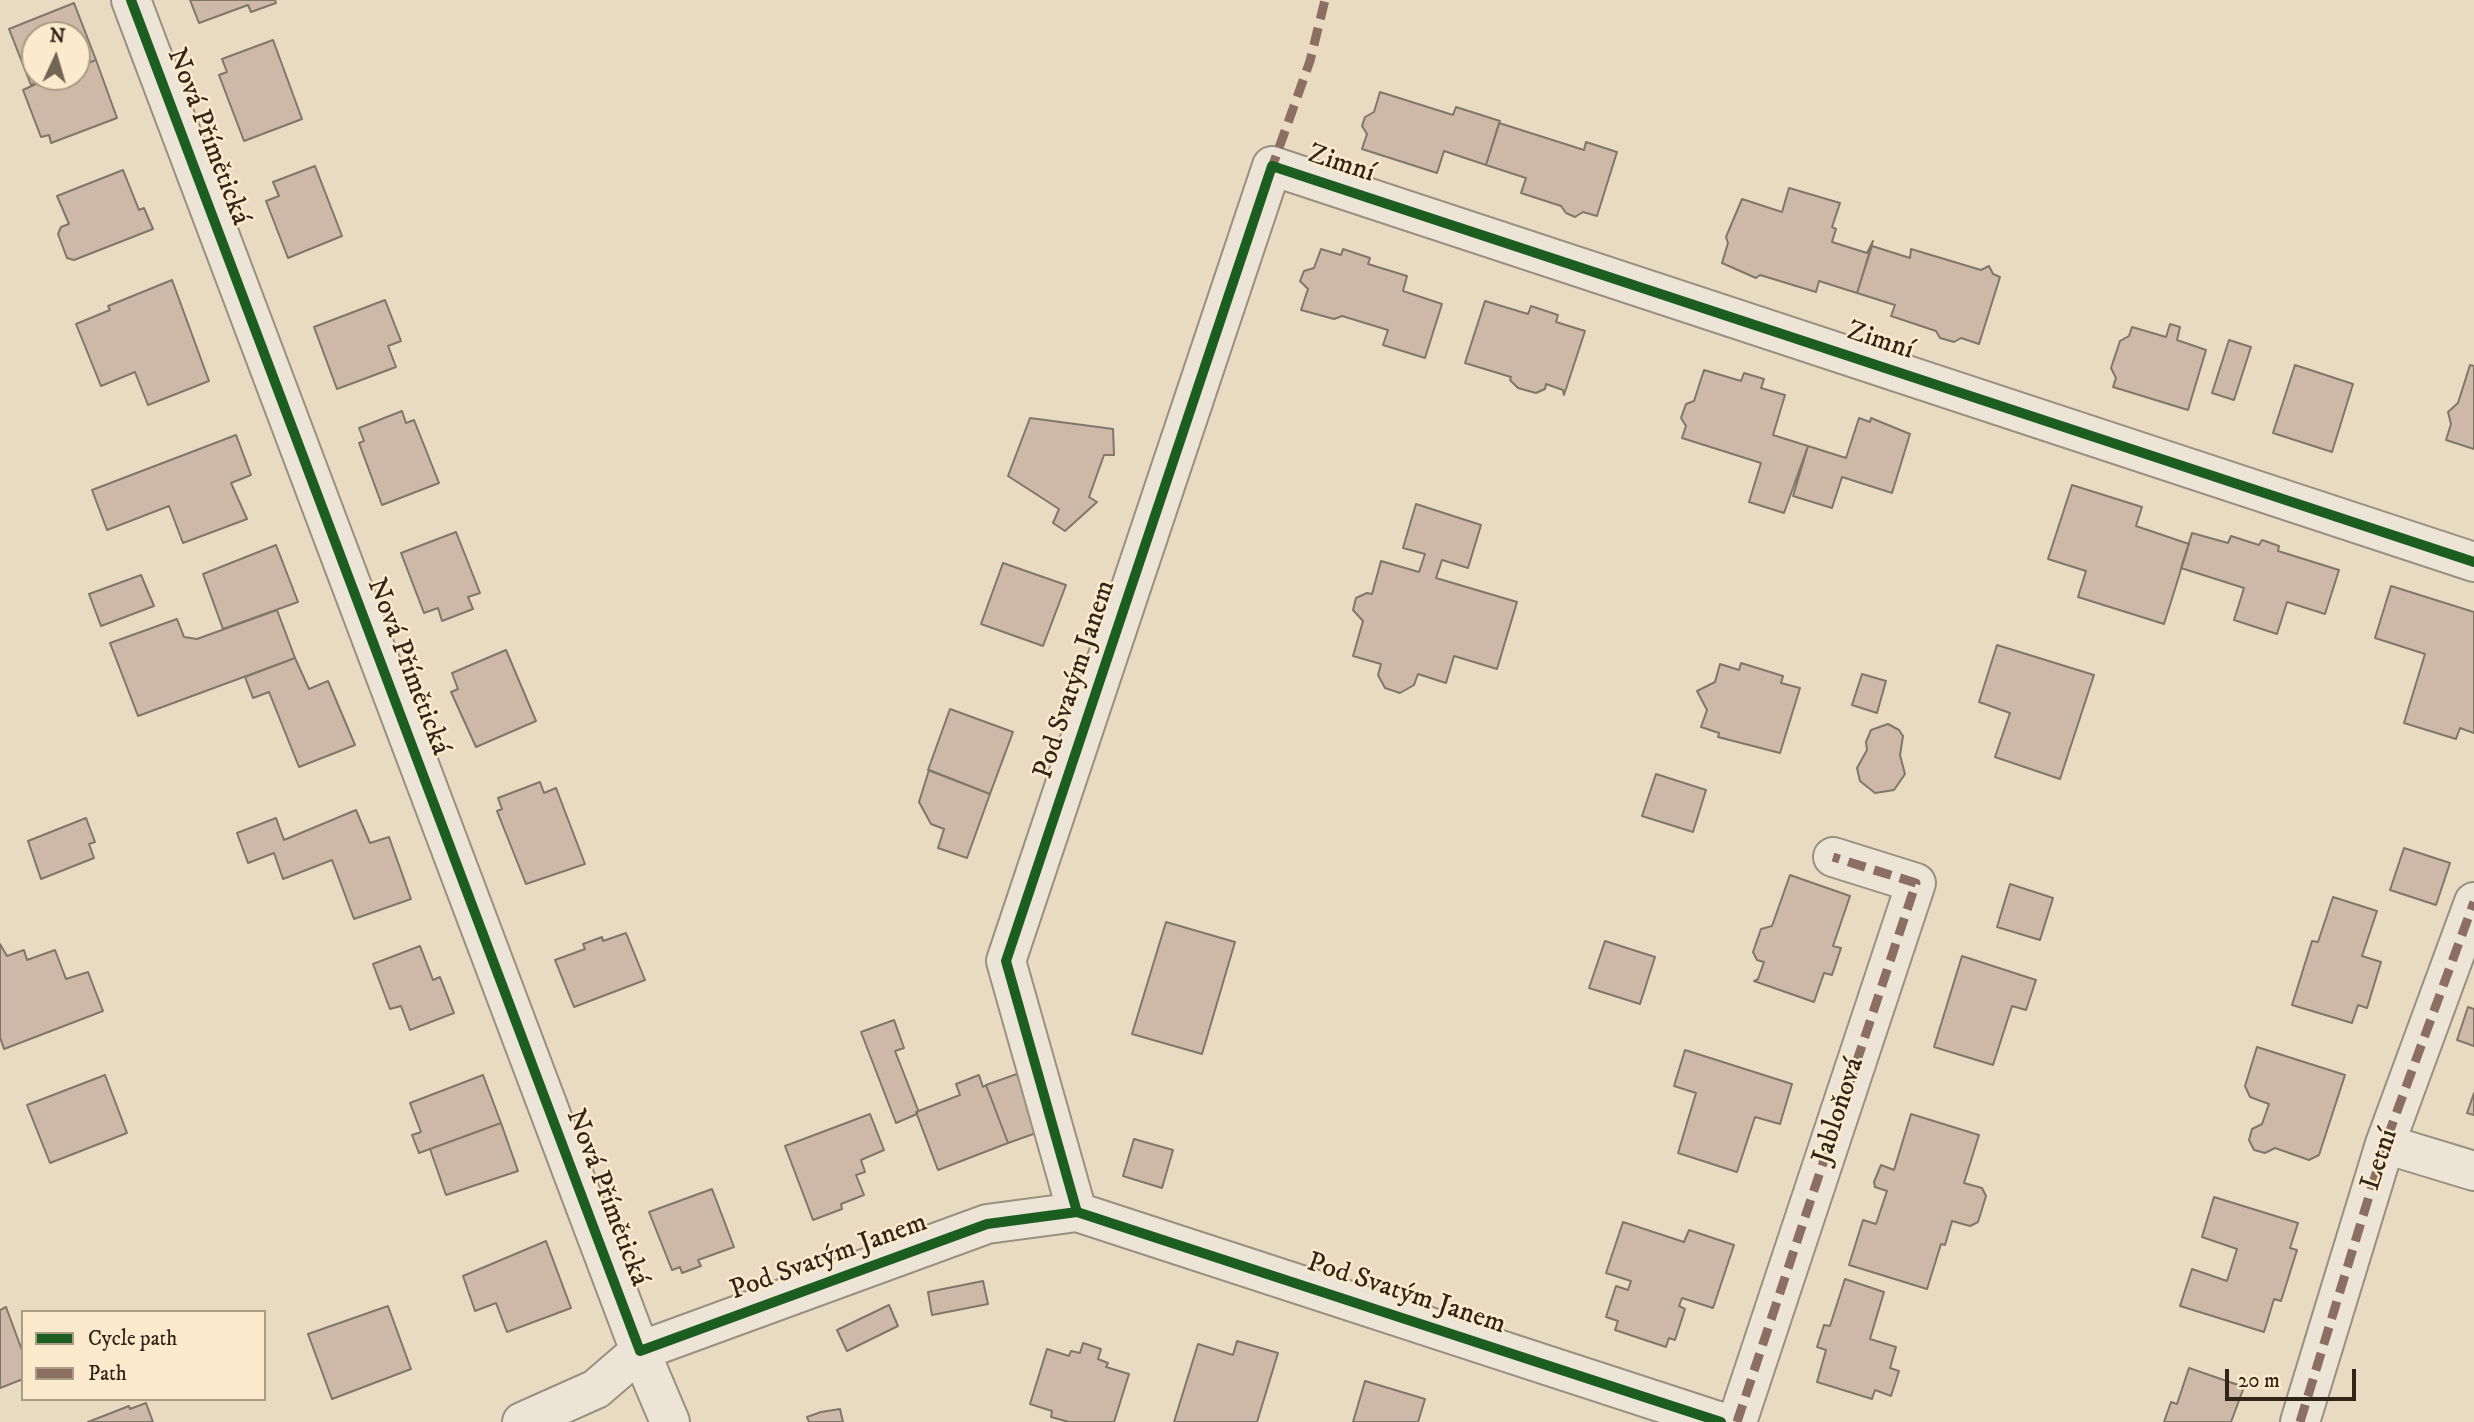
<!DOCTYPE html>
<html>
<head>
<meta charset="utf-8">
<style>
	body { margin:0 }
	#map { position:relative; width:2474px; height:1422px; overflow:hidden; background:#e9dbc1; font-family:"IM FELL DW Pica",serif }
	canvas { display:block }
	.legend { position:absolute; left:21px; top:1310px; width:245px; height:91px; box-sizing:border-box; background:#fbebcc; border:2px solid #aa9c84; margin:0; padding:9px 12px; list-style:none; font-size:21px; color:#312519 }
	.legend li { display:flex; align-items:center; gap:14px; height:35px }
	.legend b { width:35px; border:2px solid #aa9c84 }
	.north { position:absolute; left:21px; top:21px; width:70px; height:70px; box-sizing:border-box; background:#fbebcc; border:2px solid #aa9c84; border-radius:50%; rotate:4deg; font-size:19px; font-weight:700; line-height:28px; text-align:center; color:#312519 }
	.north::after { content:''; display:block; margin:auto; width:24px; height:32px; background:#716554; clip-path:polygon(50% 0,100% 100%,50% 72%,0 100%) }
	.scale { position:absolute; left:2225px; top:1369px; width:131px; height:32px; box-sizing:border-box; border:4px solid #312519; border-top:0; padding-left:9px; font-size:21px; line-height:24px; white-space:nowrap; color:#312519; -webkit-text-stroke:5px #fbebcc; paint-order:stroke }
</style>
</head>
<body>
<div id="map">
<canvas width="2474" height="1422"></canvas>
<ul class="legend">
<li><b style="height:9px;background:#1b5e20"></b>Cycle path</li>
<li><b style="height:9px;background:#8d6e63"></b>Path</li>
</ul>
<div class="north">N</div>
<div class="scale">20 m</div>
</div>
<script>
const g = document.querySelector('canvas').getContext('2d');
g.lineJoin = 'round';
function paint(path, color) { g.fillStyle = color; g.fill(path, 'evenodd'); }
function stroke(path, color, width, dash) { g.strokeStyle = color; g.lineWidth = width; g.lineCap = dash ? 'butt' : 'round'; g.setLineDash(dash || []); g.stroke(path); }
function drawText(font, color, halo, rows, align = 'center') {
  g.font = font + ' "IM FELL DW Pica",serif'; g.lineWidth = 5; g.setLineDash([]); g.textBaseline = 'middle'; g.strokeStyle = halo; g.fillStyle = color; for (const [text, x, y, turn = 0] of rows) {
    g.save(); g.translate(x, y); g.rotate((+turn || 0) * Math.PI / 180); g.textAlign = isNaN(turn) ? turn : align; if (halo) g.strokeText(text, 0, 0); g.fillText(text, 0, 0); g.restore();
  }
}
const building = new Path2D(`
	M 190,0 L 275,0 L 276,3 L 251,12 L 248,5 L 199,23 Z
	M 74,3 L 96,60 L 77,67 L 77,35 L 35,35 L 35,77 L 51,77 L 31,85 L 9,29 Z
	M 273,40 L 302,119 L 244,141 L 219,75 L 227,72 L 222,59 Z
	M 96,60 L 117,118 L 51,143 L 49,135 L 41,137 L 23,90 L 51,77 L 77,77 L 77,67 Z
	M 1380,92 L 1453,115 L 1456,107 L 1500,121 L 1486,165 L 1444,151 L 1437,173 L 1362,149 L 1367,134 L 1362,126 L 1365,117 L 1374,112 Z
	M 1499,123 L 1584,150 L 1586,142 L 1617,152 L 1597,216 L 1583,212 L 1575,217 L 1566,213 L 1561,206 L 1521,193 L 1526,178 L 1486,165 Z
	M 315,166 L 342,236 L 288,258 L 266,201 L 279,196 L 273,182 Z
	M 123,170 L 139,210 L 144,208 L 153,229 L 74,260 L 67,258 L 58,234 L 61,227 L 69,224 L 57,196 Z
	M 1789,188 L 1840,203 L 1832,227 L 1836,229 L 1832,242 L 1867,253 L 1873,241 L 1857,293 L 1819,281 L 1816,292 L 1760,275 L 1756,278 L 1722,263 L 1728,243 L 1726,237 L 1742,199 L 1782,212 Z
	M 1872,246 L 1910,258 L 1911,249 L 1981,270 L 1989,266 L 1993,274 L 2000,277 L 1979,344 L 1961,338 L 1954,342 L 1940,338 L 1936,331 L 1891,316 L 1895,305 L 1857,293 Z
	M 1321,249 L 1341,255 L 1343,249 L 1370,258 L 1368,264 L 1407,276 L 1403,291 L 1442,304 L 1425,358 L 1383,345 L 1388,330 L 1342,316 L 1334,319 L 1301,310 L 1308,289 L 1300,281 L 1304,271 L 1314,268 Z
	M 172,280 L 209,381 L 148,405 L 135,372 L 101,386 L 76,324 L 110,310 L 108,306 Z
	M 385,300 L 401,341 L 388,346 L 396,367 L 337,389 L 314,327 Z
	M 1485,301 L 1528,314 L 1531,306 L 1558,315 L 1556,322 L 1585,331 L 1564,395 L 1563,390 L 1546,384 L 1545,389 L 1536,393 L 1518,388 L 1510,380 L 1511,377 L 1465,363 Z
	M 2170,324 L 2180,327 L 2177,340 L 2206,350 L 2188,410 L 2113,387 L 2116,378 L 2111,368 L 2120,341 L 2129,336 L 2132,327 L 2166,337 Z
	M 2229,340 L 2251,347 L 2234,400 L 2212,393 Z
	M 2295,365 L 2353,384 L 2332,452 L 2273,433 Z
	M 2470,365 L 2474,366 L 2474,449 L 2446,440 L 2451,424 L 2448,412 L 2458,403 Z
	M 1704,370 L 1741,381 L 1744,373 L 1764,379 L 1761,388 L 1785,395 L 1773,435 L 1808,446 L 1784,513 L 1749,502 L 1761,463 L 1682,438 L 1686,426 L 1681,418 L 1686,404 L 1694,401 Z
	M 402,411 L 406,423 L 414,420 L 439,483 L 382,505 L 359,443 L 364,441 L 359,428 Z
	M 1030,418 L 1113,429 L 1114,455 L 1104,455 L 1089,497 L 1097,502 L 1065,531 L 1053,523 L 1059,509 L 1008,476 Z
	M 1859,418 L 1870,422 L 1871,418 L 1910,434 L 1892,493 L 1842,477 L 1832,508 L 1793,496 L 1808,446 L 1846,458 Z
	M 236,435 L 251,475 L 231,483 L 247,519 L 183,543 L 169,506 L 107,530 L 92,490 Z
	M 2072,485 L 2142,507 L 2136,526 L 2189,544 L 2164,624 L 2078,597 L 2086,571 L 2048,559 Z
	M 1416,504 L 1481,525 L 1468,568 L 1442,560 L 1436,578 L 1517,602 L 1497,669 L 1454,656 L 1446,683 L 1418,674 L 1414,685 L 1400,693 L 1385,688 L 1378,675 L 1381,664 L 1353,656 L 1363,621 L 1353,610 L 1356,598 L 1367,593 L 1372,594 L 1381,561 L 1419,572 L 1425,554 L 1403,548 Z
	M 456,532 L 480,593 L 468,597 L 473,609 L 442,621 L 438,608 L 424,613 L 401,553 Z
	M 2192,533 L 2228,543 L 2231,536 L 2259,545 L 2262,540 L 2279,546 L 2278,551 L 2339,570 L 2325,614 L 2287,602 L 2277,634 L 2234,620 L 2244,588 L 2181,568 Z
	M 276,545 L 298,602 L 223,629 L 203,574 Z
	M 1003,563 L 1066,585 L 1043,646 L 981,624 Z
	M 141,575 L 154,606 L 101,626 L 89,594 Z
	M 2391,586 L 2474,612 L 2474,733 L 2460,728 L 2456,739 L 2404,723 L 2425,654 L 2375,638 Z
	M 277,610 L 295,658 L 138,716 L 110,643 L 177,619 L 184,637 L 197,639 Z
	M 1997,645 L 2094,675 L 2060,779 L 1995,757 L 2010,713 L 1979,702 Z
	M 506,650 L 536,721 L 476,747 L 451,692 L 458,689 L 452,673 Z
	M 295,658 L 309,689 L 328,681 L 355,745 L 299,767 L 269,692 L 253,698 L 245,677 Z
	M 1741,663 L 1783,676 L 1781,683 L 1800,688 L 1780,753 L 1718,737 L 1719,733 L 1701,727 L 1707,710 L 1697,691 L 1715,682 L 1720,664 L 1739,670 Z
	M 1862,674 L 1886,681 L 1877,713 L 1852,705 Z
	M 950,709 L 1013,732 L 990,794 L 928,770 Z
	M 1888,724 L 1899,730 L 1903,736 L 1900,755 L 1905,774 L 1894,790 L 1875,793 L 1860,781 L 1857,768 L 1867,750 L 1866,742 L 1871,730 Z
	M 929,770 L 990,794 L 967,858 L 938,848 L 944,829 L 931,824 L 919,802 Z
	M 1656,774 L 1706,790 L 1693,832 L 1642,816 Z
	M 540,782 L 544,793 L 556,788 L 585,864 L 526,884 L 497,811 L 502,809 L 498,798 Z
	M 356,810 L 370,843 L 389,837 L 411,899 L 354,919 L 332,860 L 283,879 L 274,853 L 248,863 L 237,833 L 276,818 L 284,840 Z
	M 86,818 L 95,842 L 89,844 L 94,858 L 41,879 L 28,841 Z
	M 2404,848 L 2450,863 L 2436,905 L 2390,890 Z
	M 1790,875 L 1850,896 L 1833,946 L 1841,948 L 1832,975 L 1824,973 L 1814,1002 L 1754,981 L 1758,979 L 1764,962 L 1757,960 L 1753,952 L 1761,929 L 1772,926 Z
	M 2010,884 L 2053,898 L 2040,940 L 1997,927 Z
	M 2333,897 L 2377,911 L 2362,956 L 2381,962 L 2367,1008 L 2358,1005 L 2352,1023 L 2292,1005 L 2312,941 L 2318,942 Z
	M 1166,922 L 1235,942 L 1202,1054 L 1132,1034 Z
	M 626,933 L 645,980 L 574,1007 L 555,960 L 585,949 L 583,944 L 602,937 L 603,941 Z
	M 1605,941 L 1655,957 L 1640,1004 L 1589,988 Z
	M 0,944 L 7,956 L 24,950 L 27,960 L 55,950 L 66,979 L 88,972 L 103,1011 L 4,1049 L 0,1037 Z
	M 420,946 L 433,980 L 440,977 L 454,1013 L 410,1030 L 401,1006 L 390,1009 L 373,964 Z
	M 1962,956 L 2036,980 L 2026,1010 L 2012,1006 L 1993,1065 L 1934,1047 Z
	M 2468,1007 L 2474,1009 L 2474,1046 L 2457,1040 Z
	M 894,1020 L 904,1048 L 895,1051 L 918,1110 L 917,1114 L 896,1123 L 861,1032 Z
	M 2257,1047 L 2345,1075 L 2319,1155 L 2309,1160 L 2275,1148 L 2265,1153 L 2254,1150 L 2249,1140 L 2252,1129 L 2262,1124 L 2269,1104 L 2250,1097 L 2245,1086 Z
	M 1685,1050 L 1792,1084 L 1780,1124 L 1755,1117 L 1737,1172 L 1678,1153 L 1696,1093 L 1674,1086 Z
	M 1017,1074 L 1039,1132 L 1008,1143 L 986,1085 Z
	M 105,1075 L 127,1133 L 50,1163 L 27,1105 Z
	M 483,1075 L 501,1123 L 419,1153 L 412,1135 L 421,1132 L 410,1103 Z
	M 979,1075 L 983,1087 L 986,1085 L 1008,1143 L 938,1170 L 916,1112 L 960,1095 L 956,1084 Z
	M 2474,1093 L 2474,1115 L 2467,1113 Z
	M 870,1114 L 884,1150 L 861,1160 L 865,1172 L 856,1175 L 864,1195 L 841,1204 L 842,1209 L 813,1220 L 785,1146 Z
	M 1911,1114 L 1979,1135 L 1964,1183 L 1982,1188 L 1986,1196 L 1978,1222 L 1970,1226 L 1952,1221 L 1945,1245 L 1941,1244 L 1927,1289 L 1849,1265 L 1863,1220 L 1876,1224 L 1887,1191 L 1875,1187 L 1874,1182 L 1881,1165 L 1894,1170 Z
	M 501,1123 L 518,1171 L 446,1195 L 430,1149 Z
	M 1134,1139 L 1173,1150 L 1162,1188 L 1123,1176 Z
	M 712,1189 L 734,1247 L 698,1260 L 701,1266 L 682,1273 L 680,1267 L 672,1270 L 649,1212 Z
	M 2214,1197 L 2298,1223 L 2290,1248 L 2297,1250 L 2281,1301 L 2274,1299 L 2264,1332 L 2180,1306 L 2192,1269 L 2227,1281 L 2237,1249 L 2202,1237 Z
	M 1623,1222 L 1684,1242 L 1689,1230 L 1734,1245 L 1713,1308 L 1682,1298 L 1679,1306 L 1685,1309 L 1675,1340 L 1669,1338 L 1666,1347 L 1615,1330 L 1618,1321 L 1606,1317 L 1616,1286 L 1628,1290 L 1631,1281 L 1606,1273 Z
	M 546,1241 L 571,1308 L 507,1332 L 496,1303 L 475,1311 L 463,1276 Z
	M 1845,1279 L 1884,1292 L 1870,1339 L 1896,1347 L 1890,1368 L 1899,1371 L 1891,1396 L 1875,1390 L 1872,1399 L 1817,1382 L 1826,1350 L 1817,1347 L 1824,1325 L 1830,1326 Z
	M 983,1281 L 988,1304 L 932,1315 L 928,1292 Z
	M 889,1305 L 898,1326 L 847,1351 L 837,1330 Z
	M 388,1306 L 411,1369 L 332,1399 L 308,1334 Z
	M 6,1307 L 23,1353 L 23,1379 L 0,1388 L 0,1310 Z
	M 1237,1341 L 1278,1353 L 1257,1422 L 1174,1422 L 1198,1344 L 1233,1355 Z
	M 1083,1343 L 1101,1349 L 1098,1359 L 1108,1363 L 1106,1367 L 1129,1374 L 1114,1422 L 1069,1422 L 1051,1417 L 1052,1411 L 1030,1404 L 1047,1349 L 1069,1356 L 1071,1351 L 1080,1353 Z
	M 2189,1368 L 2244,1387 L 2231,1422 L 2164,1422 L 2171,1402 L 2177,1404 Z
	M 1365,1381 L 1425,1399 L 1418,1422 L 1353,1422 Z
	M 146,1403 L 153,1422 L 88,1422 L 129,1406 L 130,1409 Z
	M 840,1409 L 843,1422 L 809,1422 L 807,1417 L 821,1412 Z`);
paint(building, '#ceb9a8');
stroke(building, '#7f7769', 2);
const street = new Path2D(`
	M 131,0 L 640,1351 L 670,1422
	M 2385,1144 L 2474,1171
	M 1077,1212 L 1006,961 L 1272,166 L 2474,562
	M 522,1422 L 596,1389 L 640,1351 L 987,1224 L 1077,1212 L 1721,1422
	M 1737,1422 L 1916,883 L 1833,857
	M 2300,1422 L 2385,1144 L 2474,902`);
stroke(street, '#999080', 42);
stroke(street, '#ece4d7', 38);
stroke(new Path2D(`
	M 1270,173 L 1310,61 L 1325,0
	M 1737,1422 L 1916,883 L 1833,857
	M 2300,1422 L 2385,1144 L 2474,902`), '#8d6e63', 9, [18, 9]);
stroke(new Path2D(`
	M 131,0 L 640,1351 L 987,1224 L 1077,1212 L 1721,1422
	M 1077,1212 L 1006,961 L 1272,166 L 2474,562`), '#1b5e20', 10);
drawText('28px', '#312519', '#fbebcc', [
	["Nová Přímětická",207,137,69],
	["Zimní",1341,165,18],
	["Zimní",1880,342,18],
	["Nová Přímětická",407,667,69],
	["Pod Svatým Janem",1076,680,-72],
	["Jabloňová",1840,1111,-72],
	["Letní",2381,1160,-72],
	["Nová Přímětická",606,1198,69],
	["Pod Svatým Janem",829,1258,-20],
	["Pod Svatým Janem",1406,1295,18]
]);
</script>
</body>
</html>
